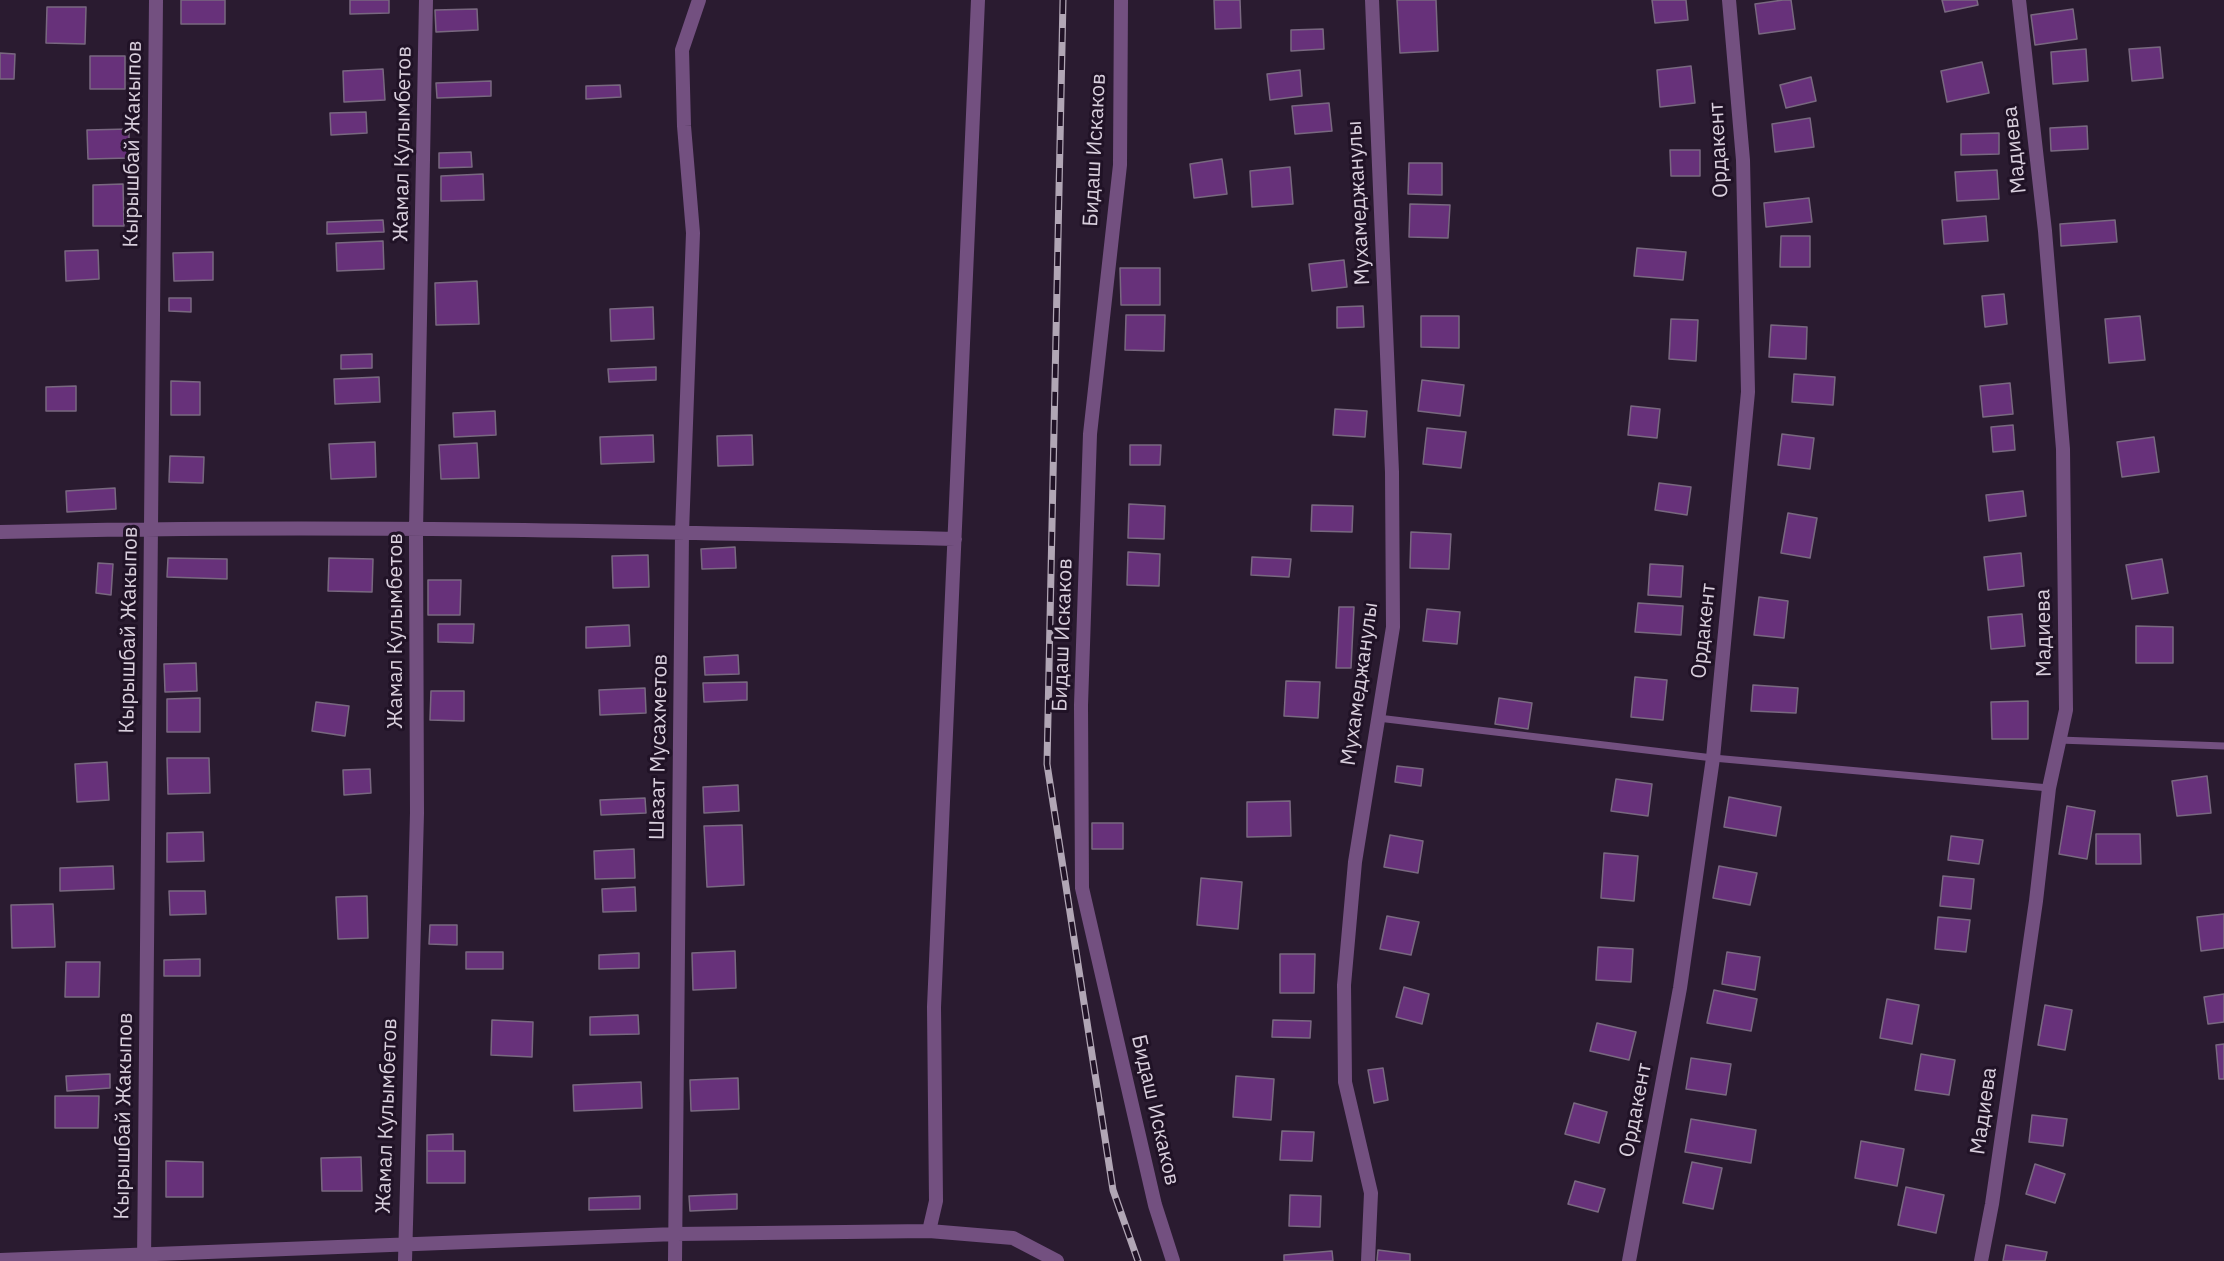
<!DOCTYPE html>
<html>
<head>
<meta charset="utf-8">
<style>
	body { margin:0 }
	canvas { display:block; background:#2a1b30 }
</style>
</head>
<body>
<canvas width="2224" height="1261"></canvas>
<script>
const g = document.querySelector('canvas').getContext('2d');
g.lineJoin = 'round';
function paint(path, color) { g.fillStyle = color; g.fill(path, 'evenodd'); }
function stroke(path, color, width, dash) { g.strokeStyle = color; g.lineWidth = width; g.lineCap = dash ? 'butt' : 'round'; g.setLineDash(dash || []); g.stroke(path); }
function drawText(font, color, halo, rows, align = 'center') {
  g.font = font + ' "IBM Plex Sans",sans-serif'; g.lineWidth = 6; g.setLineDash([]); g.textBaseline = 'middle'; g.strokeStyle = halo; g.fillStyle = color; for (const [text, x, y, turn = 0] of rows) {
    g.save(); g.translate(x, y); g.rotate((+turn || 0) * Math.PI / 180); g.textAlign = isNaN(turn) ? turn : align; if (halo) g.strokeText(text, 0, 0); g.fillText(text, 0, 0); g.restore();
  }
}
const building = new Path2D(`
	M 181,0 L 225,0 L 225,24 L 181,24 Z
	M 350,0 L 389,0 L 389,13 L 350,14 Z
	M 1214,0 L 1240,0 L 1241,28 L 1215,29 Z
	M 1397,0 L 1436,0 L 1438,51 L 1400,53 Z
	M 1652,0 L 1686,0 L 1688,20 L 1655,23 Z
	M 1783,0 L 1791,0 L 1795,29 L 1759,34 L 1755,4 Z
	M 1942,0 L 1977,0 L 1978,5 L 1945,12 Z
	M 47,7 L 86,7 L 85,44 L 46,43 Z
	M 477,9 L 478,30 L 436,32 L 435,10 Z
	M 2073,9 L 2077,39 L 2035,45 L 2031,15 Z
	M 1323,29 L 1324,49 L 1291,51 L 1291,30 Z
	M 2160,47 L 2163,78 L 2132,81 L 2129,49 Z
	M 2086,49 L 2088,81 L 2053,84 L 2051,52 Z
	M 0,53 L 15,54 L 14,79 L 0,79 Z
	M 90,56 L 125,56 L 125,89 L 90,89 Z
	M 1982,62 L 1989,93 L 1947,102 L 1941,71 Z
	M 1691,66 L 1695,103 L 1660,107 L 1657,70 Z
	M 383,69 L 385,100 L 344,102 L 343,71 Z
	M 1300,70 L 1302,96 L 1270,100 L 1267,74 Z
	M 1811,77 L 1816,101 L 1786,108 L 1780,85 Z
	M 491,81 L 491,96 L 437,98 L 436,83 Z
	M 620,85 L 621,97 L 586,99 L 586,86 Z
	M 1329,103 L 1332,131 L 1295,134 L 1292,106 Z
	M 366,112 L 367,133 L 331,135 L 330,113 Z
	M 1810,118 L 1814,147 L 1775,152 L 1772,124 Z
	M 2087,126 L 2088,149 L 2051,151 L 2050,128 Z
	M 129,129 L 129,158 L 88,159 L 87,130 Z
	M 1999,133 L 1999,154 L 1961,155 L 1961,134 Z
	M 1670,150 L 1700,150 L 1700,176 L 1671,176 Z
	M 471,152 L 472,167 L 439,168 L 439,153 Z
	M 1222,159 L 1227,194 L 1194,198 L 1190,164 Z
	M 1409,163 L 1442,163 L 1442,195 L 1408,194 Z
	M 1290,167 L 1293,204 L 1252,207 L 1250,171 Z
	M 1997,170 L 1999,199 L 1957,201 L 1955,172 Z
	M 483,174 L 484,200 L 441,201 L 441,176 Z
	M 123,184 L 124,226 L 93,226 L 93,185 Z
	M 1809,198 L 1812,222 L 1766,227 L 1764,203 Z
	M 1410,204 L 1450,205 L 1448,238 L 1409,237 Z
	M 1986,216 L 1988,241 L 1944,244 L 1942,220 Z
	M 383,220 L 384,232 L 327,234 L 327,222 Z
	M 2115,220 L 2117,242 L 2061,246 L 2060,224 Z
	M 1781,236 L 1810,236 L 1810,267 L 1780,267 Z
	M 383,241 L 384,269 L 337,271 L 336,243 Z
	M 1637,248 L 1686,252 L 1683,280 L 1634,276 Z
	M 98,250 L 99,279 L 66,281 L 65,251 Z
	M 213,252 L 213,280 L 174,281 L 173,253 Z
	M 1344,260 L 1347,287 L 1312,291 L 1309,264 Z
	M 1120,268 L 1160,268 L 1160,305 L 1121,305 Z
	M 477,281 L 479,324 L 436,325 L 435,283 Z
	M 2004,294 L 2007,324 L 1985,327 L 1982,296 Z
	M 169,298 L 191,298 L 191,312 L 169,311 Z
	M 1363,306 L 1364,327 L 1337,328 L 1337,307 Z
	M 653,307 L 654,339 L 611,341 L 610,309 Z
	M 1126,315 L 1165,315 L 1164,351 L 1125,350 Z
	M 1421,316 L 1459,316 L 1459,348 L 1421,347 Z
	M 2140,316 L 2145,360 L 2109,363 L 2105,319 Z
	M 1671,319 L 1698,320 L 1696,361 L 1669,359 Z
	M 1771,325 L 1807,327 L 1806,359 L 1769,357 Z
	M 372,354 L 372,368 L 341,369 L 341,355 Z
	M 656,367 L 656,380 L 609,382 L 608,369 Z
	M 1794,374 L 1835,377 L 1833,405 L 1792,402 Z
	M 379,377 L 380,402 L 335,404 L 334,379 Z
	M 1422,380 L 1464,385 L 1460,416 L 1418,411 Z
	M 171,381 L 200,382 L 200,415 L 171,415 Z
	M 2010,383 L 2013,414 L 1983,417 L 1980,386 Z
	M 76,386 L 76,411 L 46,411 L 46,387 Z
	M 1631,406 L 1660,409 L 1657,438 L 1628,435 Z
	M 1335,409 L 1367,411 L 1365,437 L 1333,435 Z
	M 495,411 L 496,435 L 454,437 L 453,413 Z
	M 2013,425 L 2015,450 L 1993,452 L 1991,427 Z
	M 1427,428 L 1466,432 L 1461,468 L 1423,464 Z
	M 1782,434 L 1814,438 L 1810,469 L 1778,465 Z
	M 653,435 L 654,462 L 601,464 L 600,437 Z
	M 752,435 L 753,465 L 718,466 L 717,436 Z
	M 2154,437 L 2159,472 L 2122,477 L 2117,442 Z
	M 375,442 L 376,477 L 331,479 L 329,444 Z
	M 477,443 L 479,478 L 441,479 L 439,445 Z
	M 1130,445 L 1161,445 L 1160,465 L 1130,465 Z
	M 170,456 L 204,457 L 203,483 L 169,482 Z
	M 1659,483 L 1691,487 L 1687,515 L 1655,510 Z
	M 115,488 L 116,509 L 67,512 L 66,491 Z
	M 2023,491 L 2026,516 L 1989,521 L 1986,495 Z
	M 1129,504 L 1165,506 L 1164,539 L 1128,538 Z
	M 1312,505 L 1353,506 L 1352,532 L 1311,531 Z
	M 1788,513 L 1817,518 L 1810,558 L 1781,553 Z
	M 1411,532 L 1451,534 L 1449,569 L 1410,568 Z
	M 735,547 L 736,568 L 702,569 L 701,549 Z
	M 1128,552 L 1160,554 L 1159,586 L 1127,585 Z
	M 2021,553 L 2024,586 L 1988,590 L 1984,557 Z
	M 648,555 L 649,587 L 613,588 L 612,556 Z
	M 1252,557 L 1291,559 L 1289,577 L 1251,575 Z
	M 168,558 L 227,559 L 227,579 L 167,577 Z
	M 329,558 L 373,559 L 372,592 L 328,591 Z
	M 2162,559 L 2168,593 L 2132,599 L 2126,565 Z
	M 98,563 L 113,564 L 111,595 L 96,593 Z
	M 1650,564 L 1683,566 L 1681,597 L 1648,595 Z
	M 428,580 L 461,580 L 460,615 L 428,615 Z
	M 1759,597 L 1788,601 L 1784,638 L 1754,635 Z
	M 1638,603 L 1683,606 L 1681,635 L 1635,632 Z
	M 1339,607 L 1354,607 L 1351,668 L 1336,668 Z
	M 1427,609 L 1460,612 L 1457,644 L 1423,641 Z
	M 2022,614 L 2025,646 L 1991,649 L 1988,617 Z
	M 438,624 L 474,624 L 473,643 L 438,642 Z
	M 629,625 L 630,646 L 586,648 L 586,627 Z
	M 2136,626 L 2173,627 L 2173,663 L 2136,663 Z
	M 738,655 L 739,674 L 705,675 L 704,657 Z
	M 196,663 L 197,691 L 165,692 L 164,664 Z
	M 1635,677 L 1667,680 L 1663,720 L 1631,717 Z
	M 1286,681 L 1320,682 L 1318,718 L 1284,716 Z
	M 747,682 L 747,700 L 704,702 L 703,683 Z
	M 1753,685 L 1798,688 L 1796,713 L 1751,711 Z
	M 645,688 L 646,713 L 600,715 L 599,690 Z
	M 431,691 L 464,691 L 464,721 L 430,720 Z
	M 200,698 L 200,732 L 167,732 L 167,699 Z
	M 1499,698 L 1532,703 L 1528,729 L 1495,724 Z
	M 2028,701 L 2028,739 L 1992,739 L 1991,702 Z
	M 316,702 L 349,706 L 345,736 L 312,731 Z
	M 167,758 L 209,758 L 210,793 L 168,794 Z
	M 107,762 L 109,800 L 77,802 L 75,764 Z
	M 1397,766 L 1423,769 L 1421,786 L 1395,782 Z
	M 370,769 L 371,793 L 344,795 L 343,770 Z
	M 2207,776 L 2211,813 L 2177,816 L 2172,781 Z
	M 1616,779 L 1652,784 L 1648,816 L 1611,811 Z
	M 738,785 L 739,811 L 704,813 L 703,787 Z
	M 1729,797 L 1781,807 L 1776,836 L 1724,827 Z
	M 645,798 L 646,813 L 601,815 L 600,800 Z
	M 1290,801 L 1291,836 L 1247,837 L 1247,802 Z
	M 2067,806 L 2095,811 L 2087,859 L 2059,854 Z
	M 1092,823 L 1123,823 L 1123,849 L 1092,849 Z
	M 742,825 L 744,885 L 707,887 L 704,826 Z
	M 203,832 L 204,861 L 167,862 L 167,833 Z
	M 2096,834 L 2140,834 L 2141,864 L 2096,864 Z
	M 1390,835 L 1423,841 L 1418,873 L 1384,867 Z
	M 1951,836 L 1983,840 L 1979,864 L 1948,860 Z
	M 634,849 L 635,878 L 595,879 L 594,851 Z
	M 1604,853 L 1638,856 L 1634,901 L 1601,898 Z
	M 113,866 L 114,889 L 60,891 L 60,868 Z
	M 1719,866 L 1757,873 L 1750,905 L 1713,898 Z
	M 1943,876 L 1974,879 L 1971,909 L 1940,906 Z
	M 1201,878 L 1242,882 L 1238,929 L 1197,925 Z
	M 635,887 L 636,911 L 603,912 L 602,889 Z
	M 169,891 L 205,891 L 206,914 L 170,915 Z
	M 367,896 L 368,938 L 338,939 L 336,897 Z
	M 53,904 L 55,947 L 12,948 L 11,905 Z
	M 2224,914 L 2224,948 L 2201,951 L 2197,917 Z
	M 1387,916 L 1419,922 L 1411,955 L 1380,949 Z
	M 1938,917 L 1970,920 L 1966,952 L 1935,949 Z
	M 430,925 L 457,925 L 457,945 L 429,944 Z
	M 1598,947 L 1633,949 L 1631,982 L 1596,980 Z
	M 735,951 L 736,988 L 693,990 L 692,953 Z
	M 466,952 L 503,952 L 503,969 L 466,969 Z
	M 1727,952 L 1760,957 L 1755,990 L 1722,984 Z
	M 639,953 L 639,968 L 599,969 L 599,955 Z
	M 1280,954 L 1315,954 L 1314,993 L 1280,993 Z
	M 200,959 L 200,976 L 164,976 L 164,960 Z
	M 66,962 L 100,962 L 99,997 L 65,997 Z
	M 1404,987 L 1429,994 L 1422,1024 L 1396,1017 Z
	M 1714,990 L 1757,999 L 1751,1031 L 1707,1023 Z
	M 2224,994 L 2224,1022 L 2208,1024 L 2204,997 Z
	M 1887,999 L 1919,1005 L 1912,1044 L 1880,1038 Z
	M 2045,1005 L 2072,1010 L 2065,1050 L 2038,1045 Z
	M 638,1015 L 639,1034 L 590,1035 L 590,1017 Z
	M 492,1020 L 533,1022 L 532,1057 L 491,1055 Z
	M 1273,1020 L 1311,1021 L 1310,1038 L 1272,1037 Z
	M 1597,1023 L 1636,1032 L 1629,1060 L 1590,1051 Z
	M 2224,1044 L 2224,1079 L 2219,1079 L 2216,1045 Z
	M 1921,1054 L 1955,1060 L 1949,1095 L 1915,1090 Z
	M 1691,1058 L 1731,1064 L 1726,1095 L 1686,1089 Z
	M 1383,1068 L 1388,1100 L 1374,1103 L 1368,1070 Z
	M 110,1074 L 110,1088 L 67,1091 L 66,1076 Z
	M 1236,1076 L 1274,1079 L 1271,1120 L 1233,1117 Z
	M 738,1078 L 739,1109 L 691,1111 L 690,1080 Z
	M 641,1082 L 642,1108 L 574,1111 L 573,1085 Z
	M 55,1096 L 99,1096 L 98,1128 L 55,1128 Z
	M 1574,1103 L 1607,1112 L 1599,1143 L 1565,1134 Z
	M 2032,1115 L 2067,1119 L 2063,1146 L 2029,1142 Z
	M 1691,1119 L 1756,1130 L 1751,1163 L 1685,1152 Z
	M 1282,1131 L 1314,1132 L 1312,1161 L 1280,1160 Z
	M 453,1134 L 453,1151 L 427,1151 L 427,1135 Z
	M 1861,1141 L 1904,1149 L 1897,1186 L 1855,1178 Z
	M 427,1151 L 465,1151 L 465,1183 L 427,1183 Z
	M 361,1157 L 362,1191 L 322,1191 L 321,1158 Z
	M 166,1161 L 203,1162 L 203,1197 L 166,1197 Z
	M 1692,1162 L 1722,1168 L 1713,1209 L 1683,1203 Z
	M 2035,1164 L 2065,1174 L 2055,1203 L 2026,1194 Z
	M 1575,1181 L 1605,1189 L 1598,1212 L 1568,1204 Z
	M 1906,1187 L 1944,1195 L 1936,1233 L 1898,1225 Z
	M 737,1194 L 737,1209 L 690,1211 L 689,1196 Z
	M 1290,1195 L 1321,1196 L 1320,1227 L 1289,1226 Z
	M 640,1196 L 640,1209 L 589,1210 L 589,1198 Z
	M 2006,1245 L 2047,1252 L 2045,1261 L 2003,1261 Z
	M 1378,1250 L 1410,1254 L 1410,1261 L 1377,1261 Z
	M 1332,1251 L 1333,1261 L 1284,1261 L 1284,1255 Z`);
paint(building, '#67317a');
stroke(building, '#796880', 1.5);
stroke(new Path2D(`
	M 1378,718 L 1713,758 L 2049,788
	M 2059,740 L 2224,746`), '#735080', 7);
stroke(new Path2D(`
	M 978,0 L 934,1007 L 936,1201 L 929,1231 L 1013,1238 L 1057,1261
	M 1121,0 L 1120,165 L 1090,434 L 1081,705 L 1082,888 L 1155,1205 L 1173,1261
	M 0,532 C 318,524 637,531 955,539
	M 0,1260 L 676,1234 L 929,1231
	M 144,1261 L 156,0
	M 405,1261 L 417,813 L 416,530 L 426,0
	M 675,1261 L 682,532 L 693,233 L 684,126 L 682,50 L 699,0
	M 1368,1261 L 1371,1193 L 1345,1082 L 1344,985 L 1355,862 L 1393,627 L 1392,472 L 1372,0
	M 1629,1261 L 1680,988 L 1713,758 L 1748,392 L 1743,160 L 1729,0
	M 1981,1261 L 1992,1204 L 2036,901 L 2049,788 L 2066,710 L 2063,449 L 2045,231 L 2019,0`), '#735080', 14);
const rail = new Path2D(`
	M 1063,0 L 1047,764 L 1113,1190 L 1138,1261`);
stroke(rail, '#b1a6b5', 7);
stroke(rail, '#201226', 4.5, [14]);
drawText('21px', '#d9cfdd', '#201226', [
	["Кырышбай Жакыпов",133,144,-89],
	["Жамал Кулымбетов",403,144,-89],
	["Бидаш Искаков",1095,150,-87],
	["Ордакент",1719,150,-93],
	["Мадиева",2015,150,-96],
	["Мухамеджанулы",1359,203,-93],
	["Кырышбай Жакыпов",129,630,-89],
	["Жамал Кулымбетов",396,631,-90],
	["Ордакент",1704,631,-84],
	["Мадиева",2044,633,-91],
	["Бидаш Искаков",1063,635,-88],
	["Мухамеджанулы",1360,684,-82],
	["Шазат Мусахметов",659,747,-89],
	["Бидаш Искаков",1155,1110,77],
	["Ордакент",1636,1110,-79],
	["Мадиева",1984,1111,-82],
	["Кырышбай Жакыпов",124,1116,-89],
	["Жамал Кулымбетов",387,1116,-88]
]);
</script>
</body>
</html>
